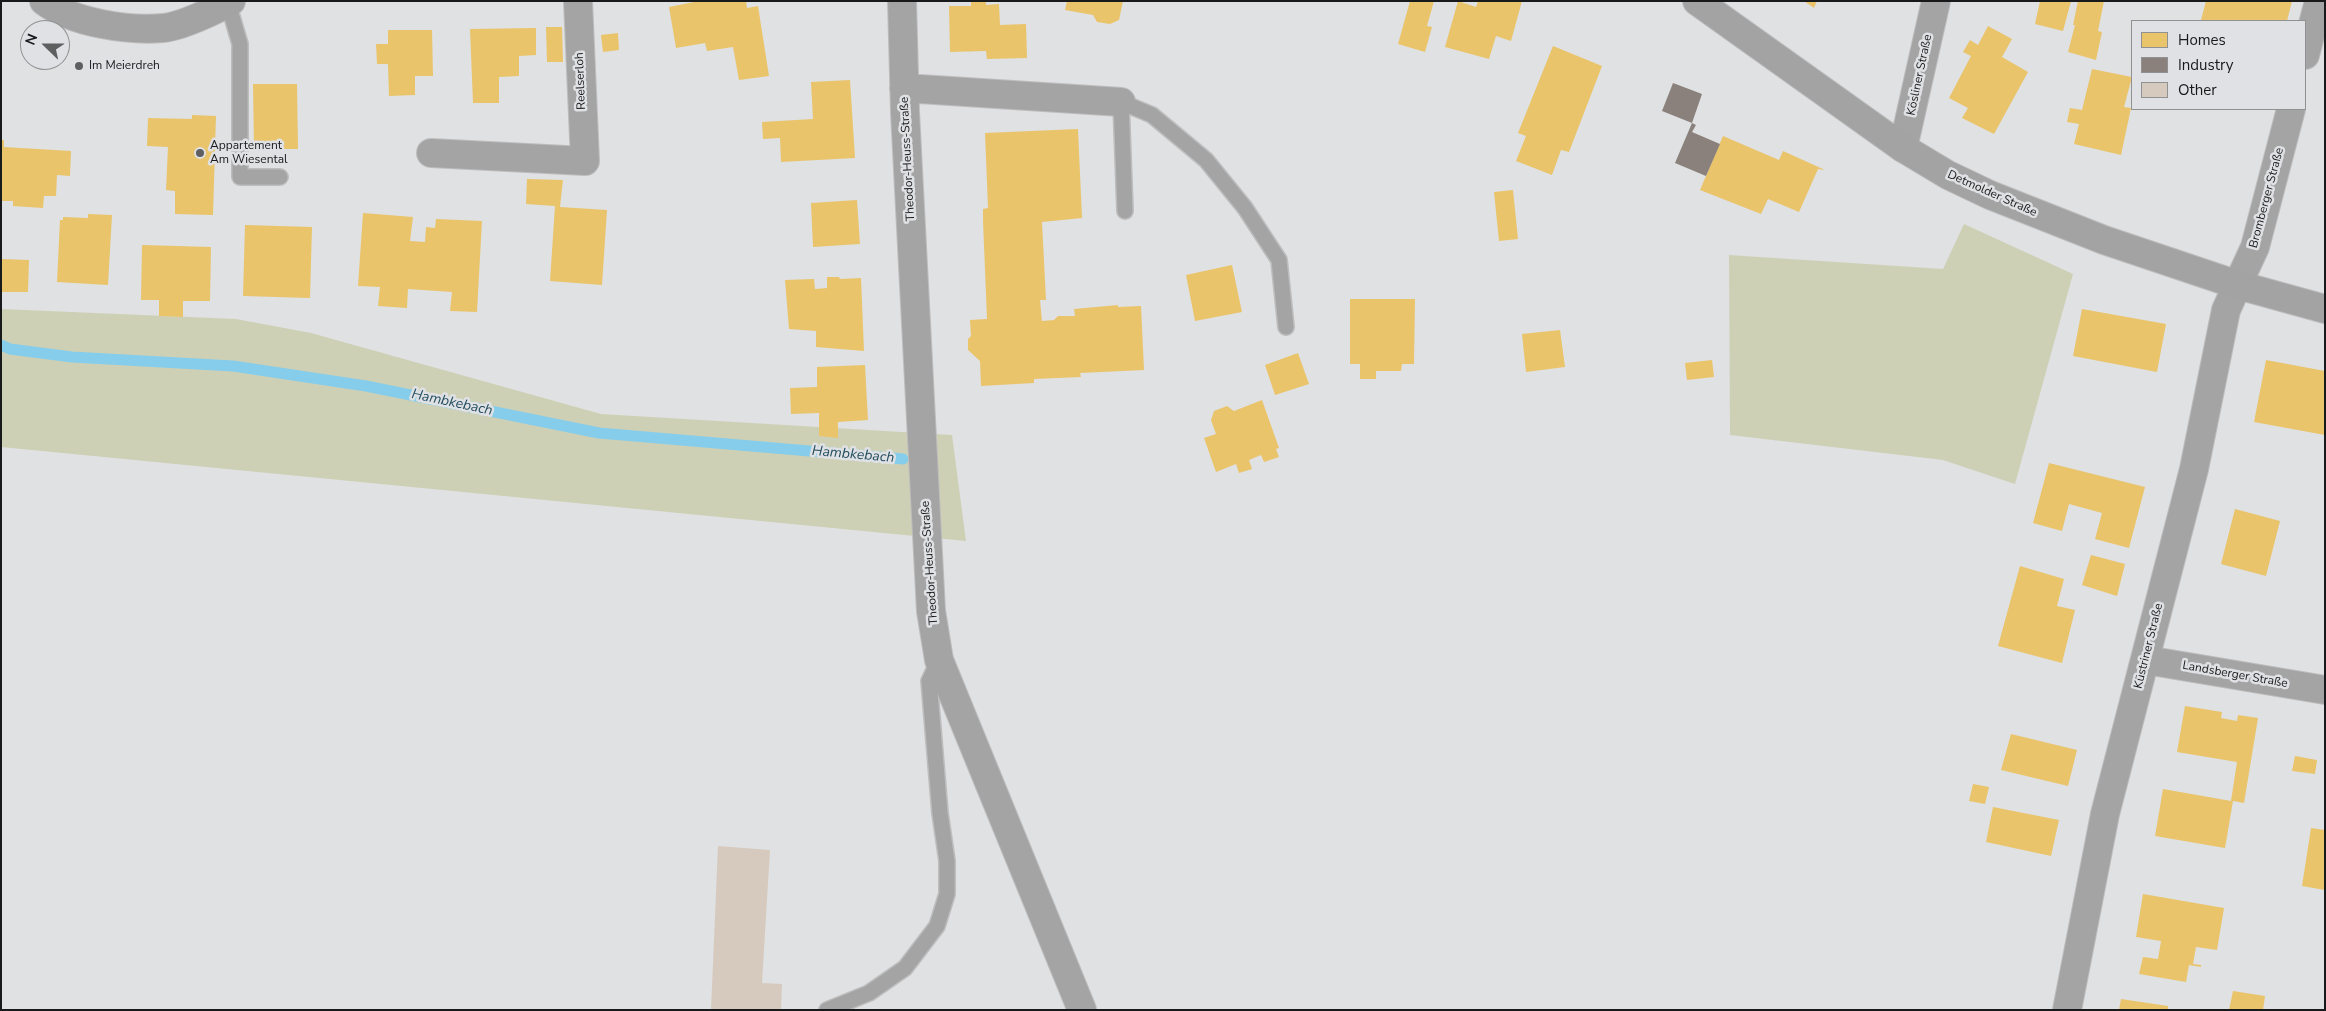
<!DOCTYPE html>
<html>
<head>
<meta charset="utf-8">
<style>
	body { margin:0 }
	#map { position:relative; width:2326px; height:1011px; overflow:hidden; background:#e0e1e3; font-family:"Nunito Sans",sans-serif }
	canvas { display:block }
	.frame { position:absolute; inset:0; border:2px solid #18191a; pointer-events:none }
	.legend { position:absolute; left:2131px; top:20px; width:175px; height:90px; box-sizing:border-box; background:#dfe1e4; border:1px solid #8f9193; margin:0; padding:6px 9px; list-style:none; font-size:15px; color:#18191a }
	.legend li { display:flex; align-items:center; gap:10px; height:25px }
	.legend b { width:25px; border:1px solid #8f9193 }
	.north { position:absolute; left:20px; top:20px; width:50px; height:50px; box-sizing:border-box; background:#dfe1e4; border:1px solid #8f9193; border-radius:50%; rotate:292deg; font-size:14px; font-weight:700; line-height:20px; text-align:center; color:#18191a }
	.north::after { content:''; display:block; margin:auto; width:18px; height:22px; background:#5e5f60; clip-path:polygon(50% 0,100% 100%,50% 72%,0 100%) }
</style>
</head>
<body>
<div id="map">
<canvas width="2326" height="1011"></canvas>
<div class="frame"></div>
<ul class="legend">
<li><b style="height:14px;background:#e9c46a"></b>Homes</li>
<li><b style="height:14px;background:#8a817c"></b>Industry</li>
<li><b style="height:14px;background:#d6cabe"></b>Other</li>
</ul>
<div class="north">N</div>
</div>
<script>
const g = document.querySelector('canvas').getContext('2d');
g.lineJoin = 'round';
function paint(path, color) { g.fillStyle = color; g.fill(path, 'evenodd'); }
function stroke(path, color, width, dash) { g.strokeStyle = color; g.lineWidth = width; g.lineCap = dash ? 'butt' : 'round'; g.setLineDash(dash || []); g.stroke(path); }
function drawText(font, color, halo, rows, align = 'center') {
  g.font = font + ' "Nunito Sans",sans-serif'; g.lineWidth = 5; g.setLineDash([]); g.textBaseline = 'middle'; g.strokeStyle = halo; g.fillStyle = color; for (const [text, x, y, turn = 0] of rows) {
    g.save(); g.translate(x, y); g.rotate((+turn || 0) * Math.PI / 180); g.textAlign = isNaN(turn) ? turn : align; if (halo) g.strokeText(text, 0, 0); g.fillText(text, 0, 0); g.restore();
  }
}
paint(new Path2D(`
	M 1964,224 L 2073,274 L 2015,484 L 1943,460 L 1730,435 L 1729,255 L 1943,269 Z
	M 1,309 L 236,319 L 311,333 L 601,414 L 952,435 L 966,541 L 1,447 Z`), '#ced0b5');
paint(new Path2D(`
	M 699,1 L 746,1 L 747,8 L 758,6 L 769,76 L 739,80 L 733,47 L 707,51 L 705,43 L 676,48 L 669,7 Z
	M 971,1 L 986,1 L 986,5 L 999,4 L 1000,25 L 1026,24 L 1027,58 L 987,59 L 986,51 L 950,52 L 949,6 L 971,6 Z
	M 1067,1 L 1123,1 L 1119,20 L 1110,24 L 1097,22 L 1093,15 L 1065,10 Z
	M 1410,1 L 1434,1 L 1427,26 L 1432,27 L 1425,52 L 1398,44 Z
	M 1458,1 L 1476,7 L 1478,1 L 1522,1 L 1511,41 L 1496,36 L 1489,59 L 1445,47 Z
	M 1804,1 L 1817,1 L 1814,8 Z
	M 2040,1 L 2071,1 L 2063,31 L 2035,24 Z
	M 2078,1 L 2104,1 L 2098,31 L 2102,32 L 2096,60 L 2068,52 L 2075,25 L 2073,25 Z
	M 2206,1 L 2292,1 L 2287,21 L 2205,21 L 2201,20 Z
	M 1988,26 L 2012,39 L 2002,57 L 2028,72 L 1994,134 L 1962,118 L 1968,108 L 1949,98 L 1971,56 L 1963,52 L 1970,40 L 1978,45 Z
	M 546,27 L 562,27 L 563,62 L 547,62 Z
	M 536,28 L 536,55 L 519,56 L 519,76 L 499,77 L 499,103 L 473,103 L 470,29 Z
	M 388,30 L 432,30 L 433,76 L 415,76 L 415,95 L 389,96 L 388,64 L 377,64 L 376,44 L 388,44 Z
	M 618,33 L 619,50 L 603,52 L 601,35 Z
	M 1553,46 L 1602,66 L 1569,152 L 1561,150 L 1552,175 L 1516,161 L 1526,136 L 1518,133 Z
	M 2092,69 L 2132,77 L 2124,107 L 2131,108 L 2121,155 L 2074,144 L 2079,124 L 2067,122 L 2070,108 L 2082,110 Z
	M 850,80 L 855,158 L 781,162 L 780,138 L 763,139 L 762,122 L 813,119 L 811,82 Z
	M 253,84 L 297,84 L 298,149 L 254,149 Z
	M 192,115 L 216,116 L 213,215 L 175,214 L 175,191 L 166,190 L 168,147 L 147,146 L 148,118 L 192,119 Z
	M 1078,129 L 1082,218 L 1042,222 L 1046,300 L 1040,300 L 1042,321 L 1054,320 L 1058,316 L 1075,316 L 1074,309 L 1118,305 L 1118,307 L 1141,306 L 1144,370 L 1080,373 L 1081,377 L 1034,379 L 1034,383 L 981,386 L 980,361 L 968,350 L 968,339 L 971,336 L 970,320 L 987,319 L 983,221 L 983,209 L 988,208 L 985,133 Z
	M 1723,136 L 1779,160 L 1783,151 L 1825,170 L 1818,169 L 1799,212 L 1768,199 L 1761,214 L 1700,190 Z
	M 1,140 L 4,140 L 4,147 L 71,151 L 70,176 L 57,175 L 56,196 L 44,196 L 43,208 L 13,206 L 13,201 L 1,201 Z
	M 527,179 L 563,180 L 560,207 L 607,210 L 602,285 L 550,281 L 555,206 L 526,204 Z
	M 1513,190 L 1518,239 L 1499,241 L 1494,192 Z
	M 857,200 L 860,244 L 813,247 L 811,203 Z
	M 363,213 L 413,217 L 410,241 L 425,242 L 426,227 L 435,228 L 436,219 L 482,221 L 477,312 L 450,311 L 452,292 L 408,289 L 407,308 L 378,306 L 380,287 L 358,286 Z
	M 88,214 L 112,215 L 108,285 L 57,282 L 60,220 L 63,220 L 63,217 L 88,218 Z
	M 245,225 L 312,227 L 310,298 L 243,296 Z
	M 142,245 L 211,247 L 210,301 L 183,301 L 183,317 L 159,316 L 159,300 L 141,300 Z
	M 1,259 L 29,260 L 28,292 L 1,292 Z
	M 1232,265 L 1242,312 L 1195,321 L 1186,275 Z
	M 827,277 L 839,277 L 840,279 L 861,278 L 864,351 L 816,347 L 816,331 L 789,329 L 785,280 L 814,279 L 815,289 L 827,288 Z
	M 1350,299 L 1415,299 L 1414,364 L 1402,364 L 1401,371 L 1376,371 L 1376,379 L 1360,379 L 1360,364 L 1350,364 Z
	M 2082,309 L 2166,324 L 2157,372 L 2073,356 Z
	M 1560,330 L 1565,367 L 1526,372 L 1522,334 Z
	M 1298,353 L 1309,384 L 1275,395 L 1265,365 Z
	M 1712,360 L 1714,377 L 1687,380 L 1685,363 Z
	M 2266,360 L 2325,371 L 2325,435 L 2254,422 Z
	M 865,365 L 868,420 L 838,422 L 838,438 L 819,436 L 819,413 L 791,414 L 790,388 L 817,387 L 817,367 Z
	M 1262,400 L 1279,448 L 1276,449 L 1279,457 L 1264,462 L 1261,455 L 1249,460 L 1252,469 L 1239,473 L 1236,464 L 1216,472 L 1204,438 L 1216,434 L 1211,420 L 1214,411 L 1227,406 L 1234,411 Z
	M 2049,463 L 2145,487 L 2129,548 L 2095,539 L 2102,513 L 2069,504 L 2062,531 L 2033,523 Z
	M 2235,509 L 2280,521 L 2266,576 L 2221,564 Z
	M 2091,555 L 2125,564 L 2117,596 L 2082,585 Z
	M 2020,566 L 2064,579 L 2057,606 L 2075,610 L 2062,663 L 1998,646 Z
	M 2185,706 L 2222,712 L 2221,718 L 2237,721 L 2238,715 L 2258,718 L 2244,803 L 2233,801 L 2225,848 L 2155,836 L 2163,789 L 2231,801 L 2237,762 L 2177,752 Z
	M 2011,734 L 2077,750 L 2068,786 L 2001,770 Z
	M 2295,756 L 2317,760 L 2315,774 L 2292,771 Z
	M 1973,784 L 1989,787 L 1985,804 L 1969,801 Z
	M 1993,807 L 2059,820 L 2051,856 L 1986,842 Z
	M 2311,828 L 2325,830 L 2325,890 L 2302,886 Z
	M 2143,894 L 2224,908 L 2217,950 L 2196,947 L 2193,964 L 2201,965 L 2201,967 L 2189,965 L 2186,982 L 2139,974 L 2143,957 L 2158,959 L 2161,941 L 2136,937 Z
	M 2233,991 L 2265,996 L 2263,1010 L 2229,1010 Z
	M 2121,999 L 2168,1006 L 2168,1010 L 2119,1010 Z`), '#e9c46a');
paint(new Path2D(`
	M 1673,83 L 1702,94 L 1692,123 L 1662,111 Z
	M 1692,123 L 1696,125 L 1692,132 L 1720,144 L 1706,176 L 1675,163 Z`), '#8a817c');
stroke(new Path2D(`
	M 1,345 L 10,349 L 72,357 L 233,366 L 366,386 L 599,433 L 903,459`), '#86cdeb', 11);
paint(new Path2D(`
	M 718,846 L 770,850 L 762,983 L 782,984 L 781,1010 L 711,1010 Z`), '#d6cabe');
const lane = new Path2D(`
	M 228,3 L 240,44 L 240,177 L 280,177
	M 1125,211 L 1121,102 L 1152,115 L 1206,160 L 1245,208 L 1279,260 L 1286,327
	M 827,1010 L 869,993 L 905,968 L 937,926 L 947,894 L 947,861 L 940,813 L 929,681 L 939,660`);
const street = new Path2D(`
	M 902,1 L 905,112 L 931,611 L 939,660 L 1082,1010
	M 2305,55 L 2319,1
	M 904,88 L 1121,102
	M 1903,148 L 1936,1
	M 431,153 L 585,161 L 578,1
	M 2146,660 L 2325,690
	M 2067,1010 L 2105,814 L 2194,469 L 2226,310 L 2255,247 L 2291,109`);
const secondary = new Path2D(`
	M 44,1 C 73,23 128,31 163,28 C 179,27 217,10 231,1
	M 1697,1 L 1903,148 L 1948,175 L 1990,195 L 2104,240 L 2238,285 L 2325,309`);
stroke(lane, '#bdbdbe', 18);
stroke(street, '#bdbdbe', 30);
stroke(secondary, '#bdbdbe', 30);
stroke(lane, '#a4a4a4', 15);
stroke(street, '#a4a4a4', 28);
stroke(secondary, '#a3a3a3', 28);
for (const [x, y, r, color] of [
	[79,66,5,"#5e5f60"],
	[200,153,5,"#5e5f60"]
]) { const dot = new Path2D(); dot.arc(x, y, r, 0, 2 * Math.PI); g.fillStyle = color; g.fill(dot); stroke(dot, '#dfe1e4', 2); }
drawText('12px', '#18191a', '#dfe1e4', [
	["Im Meierdreh",89,66],
	["Appartement",210,146],
	["Am Wiesental",210,160]
], 'left');
drawText('12px', '#18191a', '#dfe1e4', [
	["Kösliner Straße",1920,75,-78],
	["Reelserloh",581,81,-92],
	["Theodor-Heuss-Straße",908,159,-93],
	["Detmolder Straße",1992,194,24],
	["Bromberger Straße",2267,198,-75],
	["Theodor-Heuss-Straße",930,563,-94],
	["Küstriner Straße",2149,646,-76],
	["Landsberger Straße",2235,675,10]
]);
drawText('italic 14px', '#234e60', '#dfe1e4', [
	["Hambkebach",452,403,12],
	["Hambkebach",853,455,5]
]);
</script>
</body>
</html>
